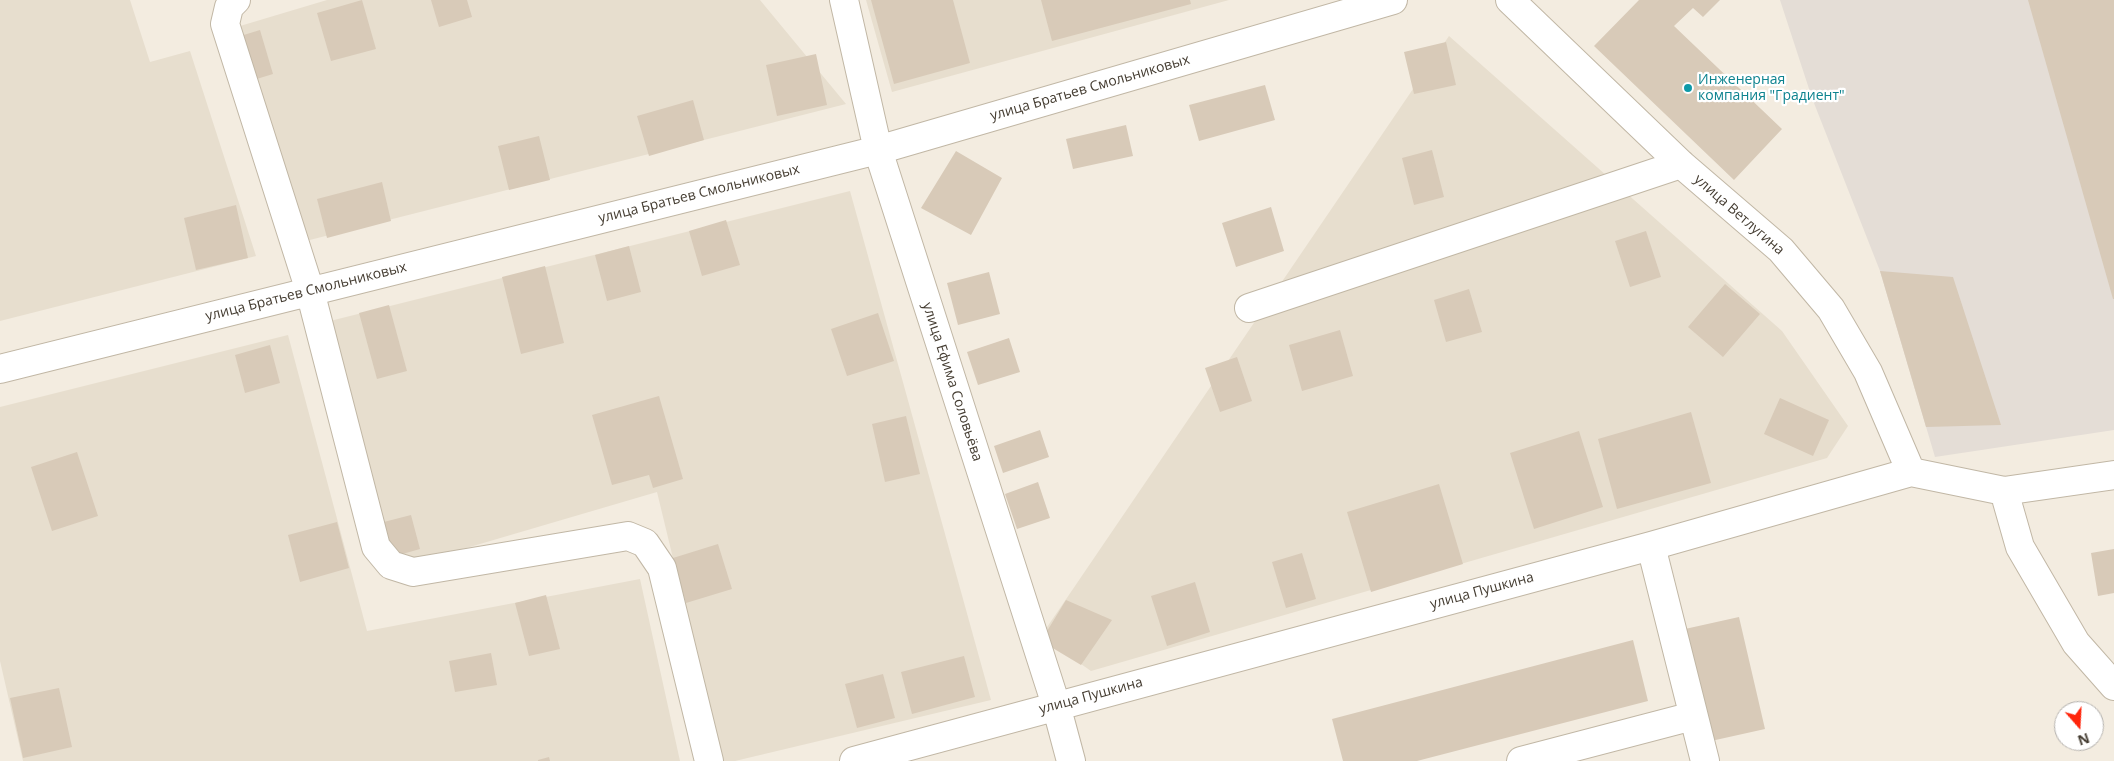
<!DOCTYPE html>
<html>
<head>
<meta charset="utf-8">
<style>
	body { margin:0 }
	#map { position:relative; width:2114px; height:761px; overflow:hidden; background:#f3ece0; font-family:"Open Sans",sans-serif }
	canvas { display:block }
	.north { position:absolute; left:2054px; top:701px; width:50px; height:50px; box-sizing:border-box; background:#fff; border:1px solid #b4b1ad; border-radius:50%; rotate:161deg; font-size:14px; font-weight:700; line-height:20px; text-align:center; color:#443c31 }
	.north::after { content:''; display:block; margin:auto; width:18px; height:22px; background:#ff250b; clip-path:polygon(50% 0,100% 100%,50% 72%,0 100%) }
</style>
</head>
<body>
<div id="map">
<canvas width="2114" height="761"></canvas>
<div class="north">N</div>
</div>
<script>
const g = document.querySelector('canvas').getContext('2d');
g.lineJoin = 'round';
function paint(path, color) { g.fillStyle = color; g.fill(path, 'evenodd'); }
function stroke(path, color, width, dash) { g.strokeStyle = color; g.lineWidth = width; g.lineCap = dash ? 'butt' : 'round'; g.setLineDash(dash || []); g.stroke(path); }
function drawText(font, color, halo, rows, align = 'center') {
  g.font = font + ' "Open Sans",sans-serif'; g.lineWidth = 4.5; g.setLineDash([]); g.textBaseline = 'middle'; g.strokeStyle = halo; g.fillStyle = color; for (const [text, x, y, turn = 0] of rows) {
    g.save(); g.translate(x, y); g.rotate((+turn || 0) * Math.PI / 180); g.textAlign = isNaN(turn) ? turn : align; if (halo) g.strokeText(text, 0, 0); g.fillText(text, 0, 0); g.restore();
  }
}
paint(new Path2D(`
	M 0,0 L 130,0 L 150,62 L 190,51 L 256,256 L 0,321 Z
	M 327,0 L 760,0 L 846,104 L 290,245 L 220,32 Z
	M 866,0 L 1229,0 L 892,92 Z
	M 1449,36 L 1782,331 L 1848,426 L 1827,458 L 1091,671 L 1041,636 Z
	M 850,191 L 991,700 L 735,761 L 722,761 L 657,492 L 388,571 L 322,323 Z
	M 288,335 L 367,631 L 640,579 L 680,761 L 23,761 L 0,661 L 0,407 Z`), '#e7dece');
paint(new Path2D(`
	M 1780,0 L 2114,0 L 2114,430 L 1935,457 L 1880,271 L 1812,98 Z`), '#e4ddd6');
paint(new Path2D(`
	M 362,0 L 376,49 L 331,61 L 317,13 Z
	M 431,0 L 467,0 L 472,17 L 439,27 Z
	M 871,0 L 953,0 L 970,63 L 894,84 Z
	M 1041,0 L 1190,0 L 1191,4 L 1052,41 Z
	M 1639,0 L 1720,0 L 1703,17 L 1693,8 L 1674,26 L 1782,129 L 1734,180 L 1594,46 Z
	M 2028,0 L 2114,0 L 2114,299 L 2113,299 Z
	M 260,30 L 273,74 L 237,85 L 224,41 Z
	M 1446,42 L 1456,85 L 1414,94 L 1404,52 Z
	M 816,54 L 827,105 L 777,116 L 766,65 Z
	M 1265,85 L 1275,120 L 1199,141 L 1189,105 Z
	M 693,100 L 704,140 L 649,156 L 637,116 Z
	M 1126,125 L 1133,156 L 1073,169 L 1066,139 Z
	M 539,136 L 550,180 L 509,190 L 498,146 Z
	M 1432,150 L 1444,197 L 1414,205 L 1402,158 Z
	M 956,151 L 1002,178 L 971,235 L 921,208 Z
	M 382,182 L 391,221 L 327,238 L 317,199 Z
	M 236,205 L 248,258 L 196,270 L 184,218 Z
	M 1271,207 L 1284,251 L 1236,267 L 1222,223 Z
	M 726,220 L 740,265 L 702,276 L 689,231 Z
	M 1646,231 L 1661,277 L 1630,287 L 1615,241 Z
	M 629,246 L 641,292 L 607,301 L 595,255 Z
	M 545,266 L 564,343 L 521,354 L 502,277 Z
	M 1880,271 L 1953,277 L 2001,425 L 1926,427 Z
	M 989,272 L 1000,314 L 958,325 L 947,283 Z
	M 1725,284 L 1760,314 L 1723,357 L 1688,327 Z
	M 1469,289 L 1482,332 L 1446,342 L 1434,300 Z
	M 389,305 L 407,371 L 377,379 L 359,313 Z
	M 878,313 L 894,361 L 847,376 L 831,329 Z
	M 1340,330 L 1353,376 L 1302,391 L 1289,345 Z
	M 1009,338 L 1020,372 L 978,385 L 967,352 Z
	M 270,345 L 280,383 L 245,393 L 235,355 Z
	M 1237,357 L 1252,401 L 1220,412 L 1205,368 Z
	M 659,396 L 683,479 L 653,488 L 649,475 L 612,485 L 592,415 Z
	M 1780,398 L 1829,420 L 1813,456 L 1764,434 Z
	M 1691,412 L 1711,483 L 1617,509 L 1598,439 Z
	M 906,416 L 920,474 L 885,482 L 872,424 Z
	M 1040,430 L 1049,457 L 1003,473 L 994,446 Z
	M 1579,431 L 1603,507 L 1534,529 L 1510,453 Z
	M 77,452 L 98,516 L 52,531 L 31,467 Z
	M 1038,482 L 1050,518 L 1017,529 L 1005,494 Z
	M 1439,484 L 1463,564 L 1371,592 L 1347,512 Z
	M 411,515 L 420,549 L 385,559 L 376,524 Z
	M 337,522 L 349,568 L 300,582 L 288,535 Z
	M 718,544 L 732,589 L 686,603 L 673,558 Z
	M 2114,549 L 2114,593 L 2098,596 L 2091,553 Z
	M 1302,553 L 1316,599 L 1286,608 L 1272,562 Z
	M 1195,582 L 1210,632 L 1167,646 L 1151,596 Z
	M 546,595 L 560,649 L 529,656 L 515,603 Z
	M 1066,600 L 1112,620 L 1081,665 L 1041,641 Z
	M 1739,617 L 1765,729 L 1711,741 L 1685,629 Z
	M 1633,640 L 1648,701 L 1417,761 L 1343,761 L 1332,719 Z
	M 491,653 L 497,685 L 455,692 L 449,661 Z
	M 964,656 L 975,697 L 912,714 L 901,672 Z
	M 883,674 L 895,718 L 857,728 L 845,684 Z
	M 59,688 L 72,747 L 23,758 L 10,698 Z
	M 549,757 L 550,761 L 538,761 L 538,760 Z`), '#d8cab8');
const minor = new Path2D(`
	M 236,0 L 229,7 L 225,24 L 310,291 L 376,547 L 391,565 L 413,572 L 628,536 L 645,543 L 662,568 L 709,761
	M 844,0 L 878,150 L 1056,705 L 1071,761
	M 1510,0 L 1681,164 L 1781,250 L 1831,309 L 1868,372 L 1911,472
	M 1249,308 L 1681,164
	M 0,369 L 878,150 L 1393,0
	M 2004,491 L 2020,547 L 2076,643 L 2114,686
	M 1651,546 L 1705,761
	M 854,761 L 1651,546 L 1911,472 L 2004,491 L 2114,475
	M 1521,761 L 1693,716`);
stroke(minor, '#c1b7a5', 30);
stroke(minor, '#fff', 28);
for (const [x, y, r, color] of [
	[1688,88,5,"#0f9aa8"]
]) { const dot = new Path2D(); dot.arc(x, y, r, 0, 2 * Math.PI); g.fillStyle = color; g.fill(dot); stroke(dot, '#fff', 2); }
drawText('14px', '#0d838f', '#fff', [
	["Инженерная",1698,80],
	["компания \"Градиент\"",1698,96]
], 'left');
drawText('14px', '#443c31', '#fff', [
	["улица Братьев Смольниковых",1090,88,-16],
	["улица Братьев Смольниковых",699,194,-14],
	["улица Ветлугина",1739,215,41],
	["улица Братьев Смольниковых",306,292,-14],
	["улица Ефима Соловьёва",952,382,72],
	["улица Пушкина",1482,591,-15],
	["улица Пушкина",1091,696,-15]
]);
</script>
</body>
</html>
